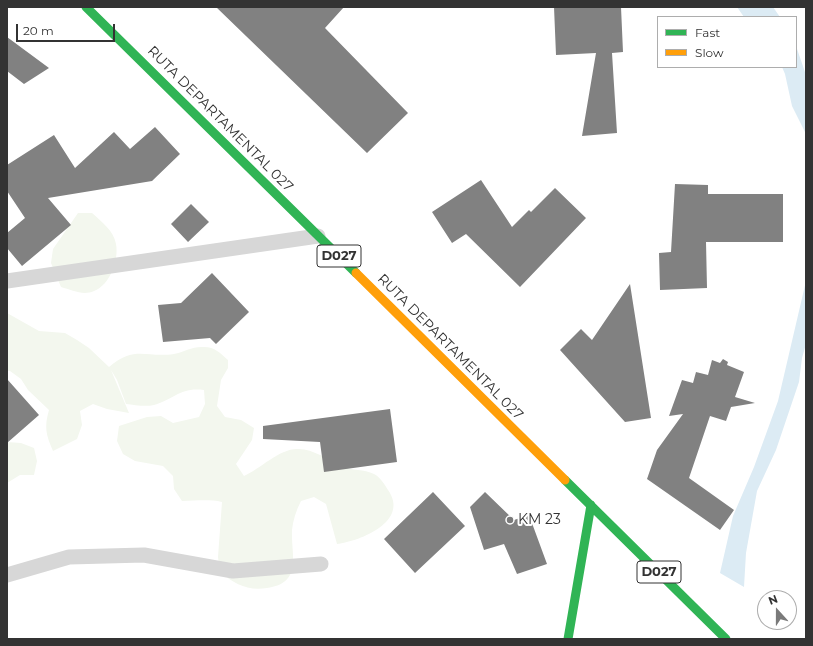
<!DOCTYPE html>
<html>
<head>
<meta charset="utf-8">
<style>
	body { margin:0 }
	#map { position:relative; width:813px; height:646px; overflow:hidden; background:#fff; font-family:Montserrat,sans-serif }
	canvas { display:block }
	.frame { position:absolute; inset:0; border:8px solid #333; pointer-events:none }
	.legend { position:absolute; left:657px; top:16px; width:140px; height:52px; box-sizing:border-box; background:#fff; border:1px solid #adadad; margin:0; padding:5px 7px; list-style:none; font-size:12px; color:#333 }
	.legend li { display:flex; align-items:center; gap:8px; height:20px }
	.legend b { width:20px; border:1px solid #adadad }
	.north { position:absolute; left:757px; top:590px; width:40px; height:40px; box-sizing:border-box; background:#fff; border:1px solid #adadad; border-radius:50%; rotate:339deg; font-size:11px; font-weight:700; line-height:16px; text-align:center; color:#333 }
	.north::after { content:''; display:block; margin:auto; width:14px; height:18px; background:#7a7a7a; clip-path:polygon(50% 0,100% 100%,50% 72%,0 100%) }
	.scale { position:absolute; left:16px; top:24px; width:99px; height:18px; box-sizing:border-box; border:2px solid #333; border-top:0; padding-left:5px; font-size:12px; line-height:14px; white-space:nowrap; color:#333; -webkit-text-stroke:3px #fff; paint-order:stroke }
</style>
</head>
<body>
<div id="map">
<canvas width="813" height="646"></canvas>
<div class="frame"></div>
<ul class="legend">
<li><b style="height:5px;background:#30b455"></b>Fast</li>
<li><b style="height:5px;background:#ff9f0a"></b>Slow</li>
</ul>
<div class="north">N</div>
<div class="scale">20 m</div>
</div>
<script>
const g = document.querySelector('canvas').getContext('2d');
g.lineJoin = 'round';
function paint(path, color) { g.fillStyle = color; g.fill(path, 'evenodd'); }
function stroke(path, color, width, dash) { g.strokeStyle = color; g.lineWidth = width; g.lineCap = dash ? 'butt' : 'round'; g.setLineDash(dash || []); g.stroke(path); }
function drawText(font, color, halo, rows, align = 'center') {
  g.font = font + ' Montserrat,sans-serif'; g.lineWidth = 4; g.setLineDash([]); g.textBaseline = 'middle'; g.strokeStyle = halo; g.fillStyle = color; for (const [text, x, y, turn = 0] of rows) {
    g.save(); g.translate(x, y); g.rotate((+turn || 0) * Math.PI / 180); g.textAlign = isNaN(turn) ? turn : align; if (halo) g.strokeText(text, 0, 0); g.fillText(text, 0, 0); g.restore();
  }
}
paint(new Path2D(`
	M 78,213 L 92,213 C 101,221 114,231 116,244 C 119,260 110,285 94,291 C 83,296 72,290 61,287 L 51,263 L 53,249 Z
	M 7,313 L 39,331 L 65,333 L 77,340 L 89,348 L 109,367 C 135,345 145,358 174,354 C 184,352 193,346 204,347 C 215,347 220,353 228,360 L 228,368 L 221,380 L 217,406 L 225,417 L 241,420 L 254,428 L 252,440 L 236,464 L 244,476 C 260,469 279,449 297,449 C 312,448 328,460 342,466 C 352,471 364,469 374,474 C 380,477 385,485 388,490 C 410,521 361,541 337,544 L 326,504 L 314,497 L 301,501 C 296,511 293,520 292,530 C 291,556 303,583 267,588 C 247,591 235,584 220,572 L 218,557 L 222,502 C 208,499 196,501 182,501 L 174,489 L 173,476 L 163,466 L 135,461 L 123,454 L 117,441 L 119,426 L 147,417 L 161,416 L 173,423 L 199,417 L 205,404 L 204,390 C 180,387 175,399 154,405 C 145,407 135,405 126,404 L 117,380 L 111,370 L 129,413 L 107,409 L 93,404 L 80,411 L 82,425 L 77,439 L 53,451 C 46,435 44,427 49,410 L 28,390 L 21,379 L 10,371 L 7,371 Z
	M 7,442 L 21,443 L 34,448 L 37,461 L 34,475 L 20,475 L 7,483 Z`), '#f3f7ee');
paint(new Path2D(`
	M 737,7 L 773,7 L 780,17 L 744,17 Z
	M 796,46 L 806,75 L 806,134 L 792,106 L 785,74 L 782,67 L 796,67 Z
	M 806,281 L 806,344 L 802,358 L 799,382 L 776,450 L 757,491 L 746,553 L 744,587 L 720,573 L 733,516 L 754,467 L 778,401 Z`), '#dcebf4');
paint(new Path2D(`
	M 216,7 L 344,7 L 325,28 L 408,113 L 367,153 Z
	M 554,7 L 621,7 L 623,52 L 612,53 L 617,133 L 582,136 L 596,53 L 556,55 Z
	M 7,37 L 49,68 L 24,84 L 7,71 Z
	M 155,127 L 180,154 L 152,181 L 48,198 L 71,225 L 22,266 L 7,248 L 7,233 L 25,218 L 7,191 L 7,165 L 54,135 L 75,168 L 114,132 L 130,149 Z
	M 481,180 L 512,227 L 529,210 L 531,212 L 555,188 L 586,218 L 520,287 L 466,234 L 452,243 L 432,212 Z
	M 675,184 L 708,185 L 708,194 L 783,194 L 783,242 L 706,242 L 707,288 L 660,290 L 659,253 L 671,252 Z
	M 191,204 L 209,222 L 188,242 L 171,224 Z
	M 212,273 L 249,312 L 216,344 L 210,338 L 163,342 L 158,305 L 181,303 Z
	M 630,284 L 651,418 L 625,422 L 560,350 L 581,329 L 592,340 Z
	M 723,359 L 728,362 L 727,365 L 744,372 L 735,397 L 755,403 L 731,407 L 726,421 L 710,416 L 689,478 L 734,510 L 720,530 L 647,479 L 657,450 L 683,414 L 669,416 L 682,380 L 693,383 L 696,372 L 708,375 L 712,360 L 720,363 Z
	M 7,379 L 39,415 L 7,443 Z
	M 390,409 L 397,462 L 324,472 L 320,442 L 263,439 L 263,426 Z
	M 433,492 L 465,526 L 415,573 L 384,539 Z
	M 485,492 L 514,520 L 529,515 L 547,564 L 517,574 L 504,544 L 484,550 L 470,507 Z`), '#818181');
stroke(new Path2D(`
	M 7,281 L 318,236
	M 7,575 L 69,557 L 144,555 L 233,571 L 321,564`), '#d7d7d7', 15);
stroke(new Path2D(`
	M 86,7 L 356,273
	M 565,480 L 726,639
	M 568,639 L 591,505`), '#30b455', 9);
stroke(new Path2D(`
	M 356,273 L 565,480`), '#ff9f0a', 9);
for (const [x, y, r, color] of [
	[510,520,4,"#7a7a7a"]
]) { const dot = new Path2D(); dot.arc(x, y, r, 0, 2 * Math.PI); g.fillStyle = color; g.fill(dot); stroke(dot, '#fff', 1.5); }
for (const [x, y, w] of [
	[339,256,44],
	[659,572,44]
]) { const box = new Path2D(); box.roundRect(x - w / 2, y - 11, w, 22, 3); g.fillStyle = '#fff'; g.fill(box); stroke(box, '#333', 1); }
drawText('bold 13px', '#333', null, [
	["D027",339,256],
	["D027",659,572]
]);
drawText('14px', '#333', '#fff', [
	["RUTA DEPARTAMENTAL 027",220,119,45],
	["RUTA DEPARTAMENTAL 027",450,347,45]
]);
drawText('14px', '#333', '#fff', [
	["KM 23",518,520]
], 'left');
</script>
</body>
</html>
